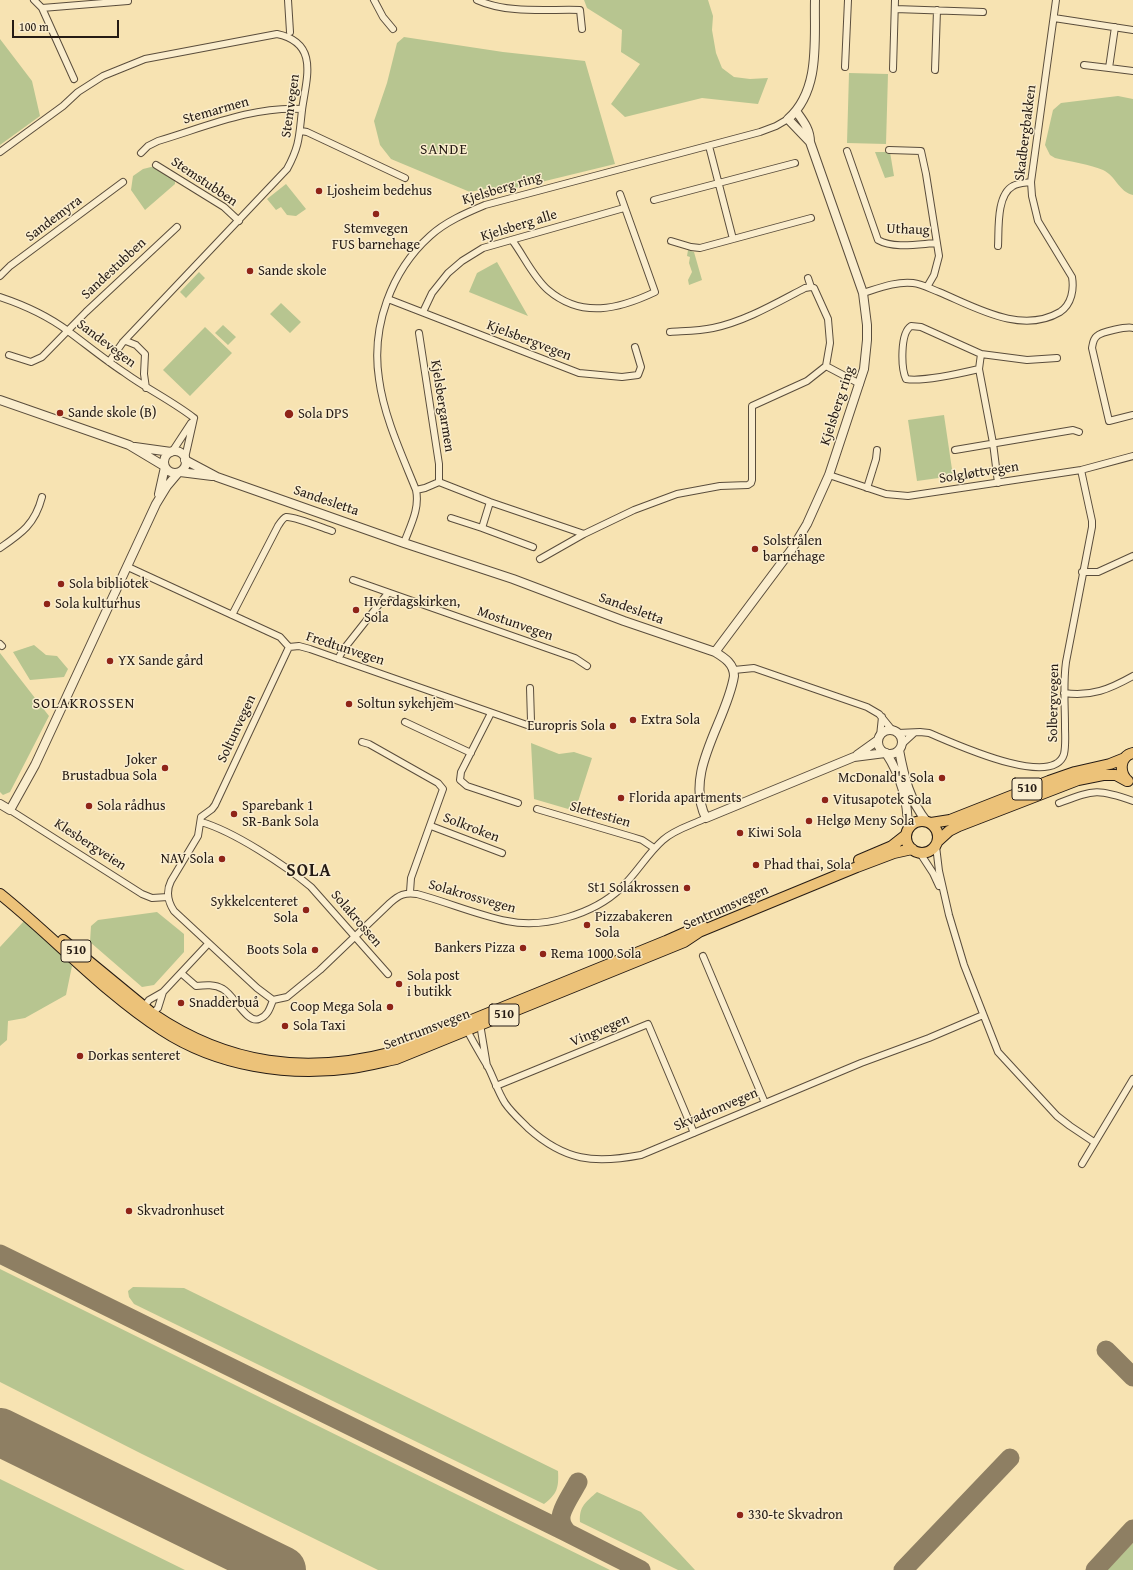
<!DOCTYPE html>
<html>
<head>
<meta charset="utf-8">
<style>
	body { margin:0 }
	#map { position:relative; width:1133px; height:1570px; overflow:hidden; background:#f7e3b2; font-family:"Gentium Book Plus",serif }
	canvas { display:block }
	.scale { position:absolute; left:12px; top:20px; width:107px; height:18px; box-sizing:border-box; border:2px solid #251b14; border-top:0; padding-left:5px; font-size:12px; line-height:14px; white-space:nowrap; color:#251b14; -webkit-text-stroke:3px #faedcd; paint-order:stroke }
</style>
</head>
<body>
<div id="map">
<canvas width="1133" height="1570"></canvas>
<div class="scale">100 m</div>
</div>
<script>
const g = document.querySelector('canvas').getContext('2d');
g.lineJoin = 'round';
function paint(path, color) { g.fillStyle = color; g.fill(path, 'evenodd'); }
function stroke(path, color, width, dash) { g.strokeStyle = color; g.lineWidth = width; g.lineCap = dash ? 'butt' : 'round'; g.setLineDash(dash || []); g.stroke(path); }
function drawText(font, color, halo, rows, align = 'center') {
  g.font = font + ' "Gentium Book Plus",serif'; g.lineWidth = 3; g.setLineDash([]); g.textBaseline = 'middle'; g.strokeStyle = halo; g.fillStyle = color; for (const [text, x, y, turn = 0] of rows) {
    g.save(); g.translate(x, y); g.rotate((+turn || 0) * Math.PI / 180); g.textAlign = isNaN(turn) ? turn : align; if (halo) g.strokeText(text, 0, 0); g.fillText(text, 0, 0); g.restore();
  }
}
paint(new Path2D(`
	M 584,0 L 708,0 L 713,16 L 712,30 L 716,53 L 722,68 L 734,77 L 750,79 L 768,78 L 758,104 L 702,98 L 625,117 L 611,104 L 640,64 L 621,52 L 622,30 L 587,8 Z
	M 404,37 L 503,52 L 585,61 L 615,164 L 500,192 L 489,188 L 470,192 L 391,159 L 380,145 L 374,121 L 387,83 L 397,43 Z
	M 0,39 L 32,81 L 40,116 L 0,145 Z
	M 849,73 L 888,74 L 886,144 L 847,143 Z
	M 1118,96 L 1133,99 L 1133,195 C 1119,192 1116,176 1103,170 C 1092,165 1068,161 1055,158 L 1050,155 L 1045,145 L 1053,110 L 1061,103 Z
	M 875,152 L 890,152 L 894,176 L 885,178 Z
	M 155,166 L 175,180 L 175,184 L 145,210 L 131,190 L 133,176 L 143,169 Z
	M 286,184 L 306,209 L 296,216 L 287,215 L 281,207 L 276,210 L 267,199 Z
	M 688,250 L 694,252 L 702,280 L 689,285 L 688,280 L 692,272 L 689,263 L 690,257 L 687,256 Z
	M 497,262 L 528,316 L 469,292 L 477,273 Z
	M 199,272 L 205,278 L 186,298 L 180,292 Z
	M 281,303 L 301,322 L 290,333 L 270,314 Z
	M 223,325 L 236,337 L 228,345 L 215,333 Z
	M 205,327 L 232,353 L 190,396 L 163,370 Z
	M 944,415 L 953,476 L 917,481 L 908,420 Z
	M 34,645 L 46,655 L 57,656 L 68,669 L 64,677 L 30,680 L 13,652 Z
	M 0,653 L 49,716 L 10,792 L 3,795 L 0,792 Z
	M 531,743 L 559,754 L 574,752 L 592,758 L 575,811 L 534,799 Z
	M 157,912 L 184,934 L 184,952 L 154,985 L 142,987 L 90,942 L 91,926 L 98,920 Z
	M 24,921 L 50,943 L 72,966 L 66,995 L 25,1018 L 8,1021 L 7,1040 L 0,1046 L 0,947 Z
	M 0,1269 L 610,1570 L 378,1570 L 142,1454 L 0,1382 Z
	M 133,1287 L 184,1288 L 558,1471 C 559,1488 557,1494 544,1504 L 134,1304 L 129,1297 L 128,1291 Z
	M 0,1479 L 185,1570 L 0,1570 Z
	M 597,1492 L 641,1512 L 695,1570 L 678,1570 L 580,1522 C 579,1506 586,1502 597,1492 Z
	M 1133,1543 L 1133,1570 L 1107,1570 Z`), '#b7c590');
stroke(new Path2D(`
	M 0,1254 L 568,1533
	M 1106,1350 L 1133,1377
	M 578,1482 C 574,1490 560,1510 561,1519 C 561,1525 564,1529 568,1533 L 641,1570
	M 903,1570 L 1010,1458
	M 1095,1570 L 1133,1529`), '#8e7f63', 19);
stroke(new Path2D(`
	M 0,1432 L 282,1570`), '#8e7f63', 48);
const minor = new Path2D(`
	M 34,0 L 42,8 L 74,79
	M 288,0 L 290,32
	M 374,0 L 383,17 L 393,29
	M 477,0 C 508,14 547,9 580,10 L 582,29
	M 42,8 L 128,1
	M 895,9 L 983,12
	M 1054,18 L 1133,30
	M 1084,65 L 1109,68 L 1115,27
	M 845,67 L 848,0
	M 1109,68 L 1133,71
	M 893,69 L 895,0
	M 935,70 L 937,10
	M 301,131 L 307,132 L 405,178
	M 709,146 L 733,239
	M 889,150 L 921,151 L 926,174 L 939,256 L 934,275 L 927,287
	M 847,151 L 878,240 C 894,249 919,244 937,243
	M 0,152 L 63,106 L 78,92 L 103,76 L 145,59 L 277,34 C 320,43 306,79 302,110 C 299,136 300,145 287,169 L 123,342 L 109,362
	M 141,153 L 148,146 L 158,141 C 205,127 253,106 302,109
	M 156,165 L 224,207 L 239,221
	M 654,200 L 795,163
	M 512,240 C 524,256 533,277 548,290 C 582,319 619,309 655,292 L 620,194
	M 671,241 L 691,247 L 700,248 L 811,218
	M 998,246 C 999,231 996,195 1013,186 C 1018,183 1025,183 1031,182
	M 0,276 L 10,266 L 123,182
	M 808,278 L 811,287
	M 863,293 C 879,288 897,281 913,283 C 922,284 931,289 939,292 C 975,307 1021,335 1060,312 C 1072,304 1074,289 1072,277 L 1038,221 L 1032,196 L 1031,182 L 1056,0
	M 0,297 C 24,305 48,316 68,331 C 87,345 105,360 125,373 C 147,389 172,401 194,418
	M 388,299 L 579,373 L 622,377 L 638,375 L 641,367 L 635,347
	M 423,312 L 432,293 L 448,273 L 462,261 L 483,248 L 624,208
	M 1133,328 C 1127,326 1101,332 1097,336 C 1093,339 1093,343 1092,348 L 1109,421 L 1133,415
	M 419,333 L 439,464 L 439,482
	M 123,342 L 126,341 L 136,345 L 145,354 L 144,374 L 146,388
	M 981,354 L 979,369 L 993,443 L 998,483
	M 9,355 L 31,362 L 42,357 L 86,312 L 177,227
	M 826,366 L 860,384
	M 979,369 C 962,373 922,382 906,379 C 901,368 900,333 911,326 L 921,327 L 981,354 L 1027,360 L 1057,358
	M 955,450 L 1073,430 L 1079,432
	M 172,452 L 191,423
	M 185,458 L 194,418
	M 829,475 L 886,494 L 908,496 L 1081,470 L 1133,456
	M 867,488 L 876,459 L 877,450
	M 416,490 L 425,488 L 439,482 L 490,502 L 584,534 L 634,510 L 677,494 L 720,486 L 748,485 L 751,483 L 752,480 L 752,406 L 807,381 L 826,366 L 830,343 L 828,319 L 814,288 L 811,287 L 805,288 C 776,303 746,321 713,328 C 699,331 684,331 670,332
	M 451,518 L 482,528 L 533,547
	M 482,528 L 490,502
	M 404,543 C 410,526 420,509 416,490 C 402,455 384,417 379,379 C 371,327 391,271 430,236 C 445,222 466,213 485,205 L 760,132 L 776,126 L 788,119
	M 0,548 C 22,533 35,524 42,497
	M 540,559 L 584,534
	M 128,567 L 280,637 L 289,647
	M 1082,572 L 1098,572 L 1133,556
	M 353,580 L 575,658 L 587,666
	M 232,615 L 278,526 C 280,523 283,518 286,517 C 294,516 323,528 332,531
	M 0,644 L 2,646
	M 289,647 L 299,646 L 310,649 L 527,725 L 531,721 L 530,688
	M 338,659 L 343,650 L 388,593
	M 734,670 L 754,668 L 867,707 L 879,714 L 892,730
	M 1064,693 C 1091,697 1110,689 1133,676
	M 491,713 L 461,772 L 460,780 L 467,786 L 518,803
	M 405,722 L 471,753
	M 898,733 L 920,732 L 929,733 C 951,742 1053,790 1064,754 C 1066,745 1065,735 1065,726 C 1065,705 1063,684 1066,662 L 1092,527 L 1092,521 L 1081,470
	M 880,736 L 882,717
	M 362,742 L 369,744 L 438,783 L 443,789 L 411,878 L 410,892
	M 902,744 L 914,733
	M 1059,803 C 1094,790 1097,788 1133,801
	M 537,809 L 632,837 L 642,840 L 654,848
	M 10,810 L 142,894 L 152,898 L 168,897
	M 201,822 C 233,831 285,865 311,887 L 388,974
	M 431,826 L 502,853
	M 936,846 L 939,871 L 949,915 L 964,965 L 998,1052 L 1057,1116 L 1070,1126 L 1094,1142
	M 920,853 L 933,873 L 939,886
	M 703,956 L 765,1103
	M 181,973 L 196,986 C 205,985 215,984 223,989 C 234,995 247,1024 259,1019 C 268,1016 270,1008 273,1000
	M 273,1000 L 287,997 L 320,970 L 390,903 C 399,895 405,892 417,894 C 447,902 477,915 507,921 C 544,929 594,914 621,888 C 637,873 647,854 663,840 C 675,829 692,825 706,818
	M 273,1000 L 257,988 L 174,911 C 168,902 166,891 171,881 L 198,836 L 201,817 L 212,809 L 215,805 L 289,647
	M 143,1008 L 149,1000 L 163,992 L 208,944
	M 151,1015 L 158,1008 L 163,992
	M 478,1024 L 480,1024 L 487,1066
	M 468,1027 L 467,1030 C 474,1044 481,1055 488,1067 C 494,1079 498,1092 505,1103 C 511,1112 520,1120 528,1128 C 565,1161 594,1164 641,1155 L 861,1063 L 929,1038 L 983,1015
	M 496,1086 L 648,1024 L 694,1133
	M 1082,1164 L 1133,1079`);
const tertiary = new Path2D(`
	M 810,142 L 788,119 C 821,90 814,39 815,0
	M 0,400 L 129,445 L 164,466
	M 135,447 L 171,452
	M164 462a11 11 0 1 1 22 0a11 11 0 1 1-22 0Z
	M 185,460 L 217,477 L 404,543 L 513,579 L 624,621 L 715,652 C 725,658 734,664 734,676 C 727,721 683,772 706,818 L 854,757 L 885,753
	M 180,472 L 212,476
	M 159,494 L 165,467
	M 715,652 L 792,549 L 807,524 L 829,475 L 864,369 L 867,340 L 867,325 L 863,293 L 810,142 C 810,129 803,121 796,111
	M878 742a12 12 0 1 1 24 0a12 12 0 1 1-24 0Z
	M 899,750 C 904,777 910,801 927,822
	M 886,753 C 901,776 908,802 908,829
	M 857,755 L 878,740
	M 0,804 L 10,810 L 35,765 L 156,504 L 167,486 L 178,473`);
const primary = new Path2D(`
	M 1128,781 C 1119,773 1119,756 1133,753
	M906 837a16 16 0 1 1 32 0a16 16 0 1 1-32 0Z
	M 931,823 L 950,820 L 1049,781 L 1075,772 L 1110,764 L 1125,758
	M 938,841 L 949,831 L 959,826 L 1078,780 L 1103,775 L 1116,775 L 1127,781
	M 859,860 L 892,846 L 906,835
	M 0,894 C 55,938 103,992 162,1030 C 217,1066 288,1077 352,1068 C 367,1066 382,1062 396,1059 L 684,942 L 699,932 L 857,867 L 894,853 L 912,849
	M 63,940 L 153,1014 C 228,1065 306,1075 393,1052 L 666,941 L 702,925`);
stroke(minor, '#5a4d3c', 8);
stroke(tertiary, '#5a4d3c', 10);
stroke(primary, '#251b14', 12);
stroke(minor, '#faedcd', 6);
stroke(tertiary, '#faedcd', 8);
stroke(primary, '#ecc279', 10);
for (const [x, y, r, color] of [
	[319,191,4,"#8f2418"],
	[376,214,4,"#8f2418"],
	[250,271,4,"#8f2418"],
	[60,413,4,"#8f2418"],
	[289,414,5,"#8f2418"],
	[755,549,4,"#8f2418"],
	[61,584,4,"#8f2418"],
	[47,604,4,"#8f2418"],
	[356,610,4,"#8f2418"],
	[110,661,4,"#8f2418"],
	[349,704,4,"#8f2418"],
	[633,720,4,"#8f2418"],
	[613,726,4,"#8f2418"],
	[165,768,4,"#8f2418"],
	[942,778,4,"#8f2418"],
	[621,798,4,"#8f2418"],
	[825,800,4,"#8f2418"],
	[89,806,4,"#8f2418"],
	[234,814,4,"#8f2418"],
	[809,821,4,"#8f2418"],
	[740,833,4,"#8f2418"],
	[222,859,4,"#8f2418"],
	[756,865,4,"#8f2418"],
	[687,888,4,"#8f2418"],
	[306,910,4,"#8f2418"],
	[587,925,4,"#8f2418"],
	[523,948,4,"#8f2418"],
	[315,950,4,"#8f2418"],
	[543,954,4,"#8f2418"],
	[399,984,4,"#8f2418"],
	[181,1003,4,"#8f2418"],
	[390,1007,4,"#8f2418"],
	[285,1026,4,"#8f2418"],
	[80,1056,4,"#8f2418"],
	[129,1211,4,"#8f2418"],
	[740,1515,4,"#8f2418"]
]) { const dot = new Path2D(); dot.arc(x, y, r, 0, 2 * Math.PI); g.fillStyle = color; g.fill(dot); stroke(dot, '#faedcd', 1.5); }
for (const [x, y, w] of [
	[1027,789,30],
	[76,951,30],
	[504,1015,30]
]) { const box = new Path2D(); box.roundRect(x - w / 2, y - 11, w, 22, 3); g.fillStyle = '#faedcd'; g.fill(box); stroke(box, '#251b14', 1); }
drawText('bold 13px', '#251b14', null, [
	["510",1027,789],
	["510",76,951],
	["510",504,1015]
]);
drawText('14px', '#251b14', '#faedcd', [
	["Stemvegen",291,106,-82],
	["Stemarmen",216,111,-16],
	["Skadbergbakken",1026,133,-83],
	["Stemstubben",204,182,34],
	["Kjelsberg ring",502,189,-17],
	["Sandemyra",54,219,-37],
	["Kjelsberg alle",519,226,-17],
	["Uthaug",908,230,2],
	["Sandestubben",114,269,-43],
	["Kjelsbergvegen",529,341,21],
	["Sandevegen",106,344,37],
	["Kjelsbergarmen",442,406,81],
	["Kjelsberg ring",838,406,-72],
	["Solgløttvegen",979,473,-9],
	["Sandesletta",326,501,19],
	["Sandesletta",631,609,20],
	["Mostunvegen",515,624,19],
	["Fredtunvegen",345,649,18],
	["Solbergvegen",1054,703,-89],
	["Soltunvegen",237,729,-65],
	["Slettestien",600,815,16],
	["Solkroken",471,828,21],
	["Klesbergveien",90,845,33],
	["Solakrossvegen",472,897,16],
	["Sentrumsvegen",726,908,-24],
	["Solakrossen",356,919,49],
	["Sentrumsvegen",427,1030,-21],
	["Vingvegen",600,1031,-23],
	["Skvadronvegen",716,1110,-23]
]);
drawText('14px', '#251b14', '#faedcd', [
	["Ljosheim bedehus",327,191],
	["Stemvegen",376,229,"center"],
	["FUS barnehage",376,245,"center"],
	["Sande skole",258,271],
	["Sande skole (B)",68,413],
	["Sola DPS",298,414],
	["Solstrålen",763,541],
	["barnehage",763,557],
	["Sola bibliotek",69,584],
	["Hverdagskirken,",364,602],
	["Sola",364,618],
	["Sola kulturhus",55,604],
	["YX Sande gård",118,661],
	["Soltun sykehjem",357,704],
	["Extra Sola",641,720],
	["Europris Sola",605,726,"right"],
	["Joker",157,760,"right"],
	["Brustadbua Sola",157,776,"right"],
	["McDonald's Sola",934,778,"right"],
	["Florida apartments",629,798],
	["Vitusapotek Sola",833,800],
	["Sola rådhus",97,806],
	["Sparebank 1",242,806],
	["SR-Bank Sola",242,822],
	["Helgø Meny Sola",817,821],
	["Kiwi Sola",748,833],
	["NAV Sola",214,859,"right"],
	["Phad thai, Sola",764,865],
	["St1 Solakrossen",679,888,"right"],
	["Sykkelcenteret",298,902,"right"],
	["Sola",298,918,"right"],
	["Pizzabakeren",595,917],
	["Sola",595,933],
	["Bankers Pizza",515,948,"right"],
	["Boots Sola",307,950,"right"],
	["Rema 1000 Sola",551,954],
	["Sola post",407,976],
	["i butikk",407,992],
	["Snadderbuå",189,1003],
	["Coop Mega Sola",382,1007,"right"],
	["Sola Taxi",293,1026],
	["Dorkas senteret",88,1056],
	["Skvadronhuset",137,1211],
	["330-te Skvadron",748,1515]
], 'left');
g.letterSpacing = '1px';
drawText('15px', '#251b14', '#faedcd', [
	["SANDE",444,150],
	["SOLAKROSSEN",84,704]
]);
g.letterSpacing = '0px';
g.letterSpacing = '1px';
drawText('bold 18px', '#251b14', '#faedcd', [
	["SOLA",309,871]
]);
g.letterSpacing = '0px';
</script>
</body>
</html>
